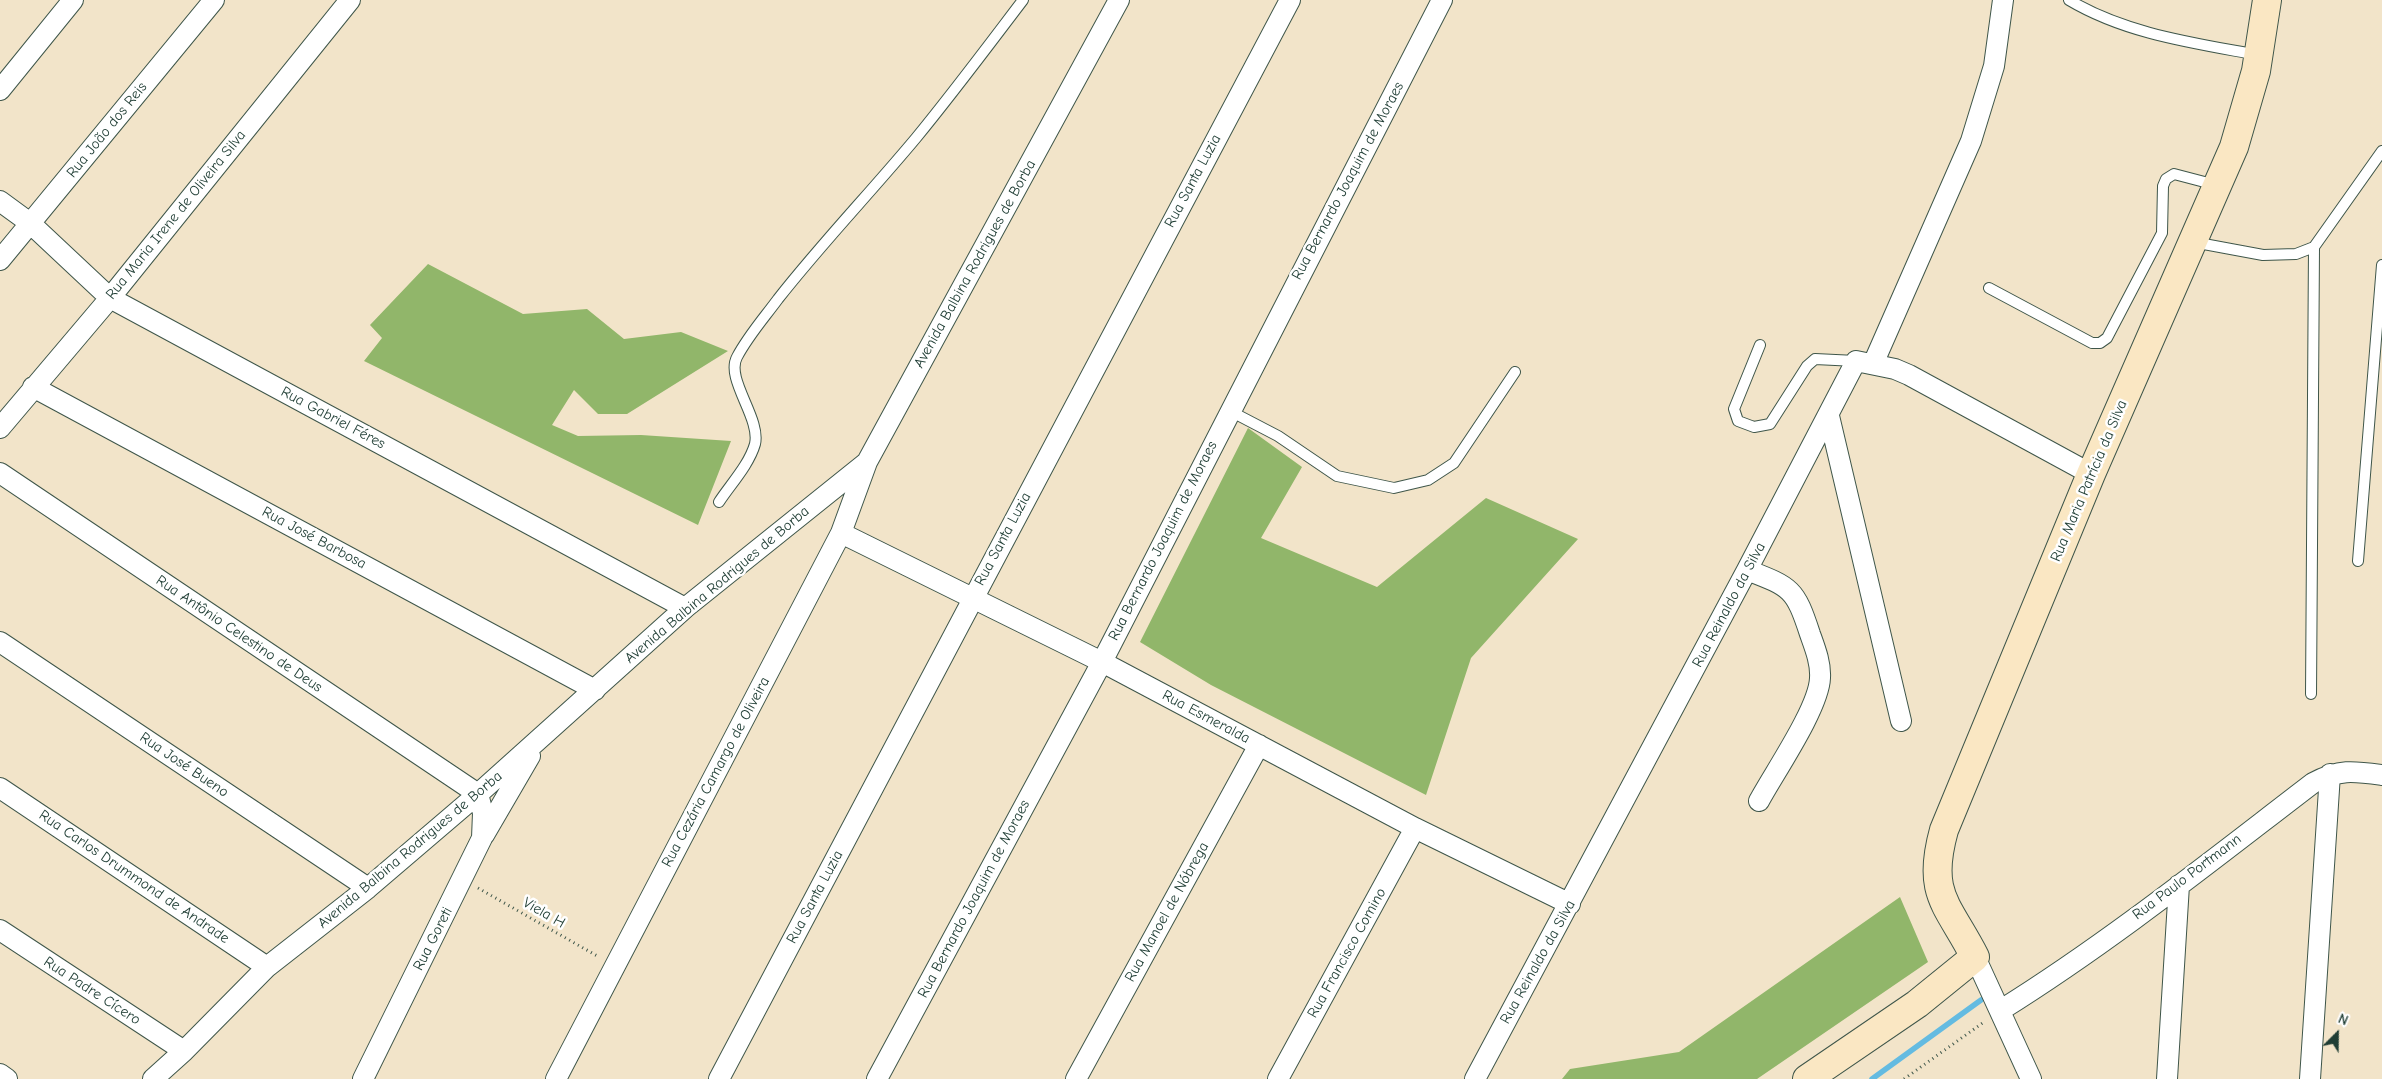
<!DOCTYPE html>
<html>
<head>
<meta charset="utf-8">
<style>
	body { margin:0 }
	#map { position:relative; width:2382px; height:1079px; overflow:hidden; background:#f2e4c9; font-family:"Comic Neue",sans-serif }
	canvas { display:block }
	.north { position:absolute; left:2312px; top:1009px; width:50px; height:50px; -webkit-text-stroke:4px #fff; paint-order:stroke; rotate:23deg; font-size:14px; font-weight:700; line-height:20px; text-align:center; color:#1f3d34 }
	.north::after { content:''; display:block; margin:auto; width:18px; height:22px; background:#1f3d34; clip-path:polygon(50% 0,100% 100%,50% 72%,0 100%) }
</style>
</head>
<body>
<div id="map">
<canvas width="2382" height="1079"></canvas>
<div class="north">N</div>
</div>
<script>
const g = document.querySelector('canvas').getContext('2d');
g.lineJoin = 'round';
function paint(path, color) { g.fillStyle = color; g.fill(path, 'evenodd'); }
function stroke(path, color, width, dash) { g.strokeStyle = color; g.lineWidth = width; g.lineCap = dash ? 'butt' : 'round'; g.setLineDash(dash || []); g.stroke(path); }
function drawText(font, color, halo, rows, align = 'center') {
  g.font = font + ' "Comic Neue",sans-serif'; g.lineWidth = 5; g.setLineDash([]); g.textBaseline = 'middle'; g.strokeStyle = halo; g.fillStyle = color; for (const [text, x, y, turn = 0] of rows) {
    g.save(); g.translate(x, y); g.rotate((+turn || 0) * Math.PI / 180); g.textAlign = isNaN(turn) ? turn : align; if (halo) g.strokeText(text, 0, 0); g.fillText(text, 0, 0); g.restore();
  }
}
paint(new Path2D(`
	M 428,264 L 523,314 L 587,309 L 624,339 L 681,332 L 728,351 L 627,414 L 598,414 L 574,390 L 552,425 L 578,436 L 641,435 L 731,441 L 698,525 L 364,361 L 382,338 L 370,325 Z
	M 1248,428 L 1302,467 L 1261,538 L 1377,587 L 1486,498 L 1578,539 L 1471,658 L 1426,795 L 1211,685 L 1140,642 Z
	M 1900,897 L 1928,962 L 1757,1079 L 1562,1079 L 1570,1069 L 1679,1052 Z`), '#91b66a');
stroke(new Path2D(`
	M 1872,1079 L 1981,1000`), '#64bbe1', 5.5);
const lane = new Path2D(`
	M 2069,0 C 2126,34 2194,43 2258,55
	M 2193,242 L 2263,255 L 2296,254 L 2314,247 L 2382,151
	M 1989,288 L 2092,343 L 2100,343 L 2107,338 L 2162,233 L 2163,186 L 2166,179 L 2174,174 L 2216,185
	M 1760,345 L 1734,409 L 1738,421 L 1754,427 L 1770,424 L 1807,366 L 1815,359 L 1856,361
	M 1230,411 L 1278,436 L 1337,476 L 1394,488 L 1428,480 L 1454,463 L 1515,372
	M 719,502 C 730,485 749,465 755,444 C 761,418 725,379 737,357 C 748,336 764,318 778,299 C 822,243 871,192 916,138 C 953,93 988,46 1023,0
	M 2358,561 L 2382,265
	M 2311,694 L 2314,247`);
const street = new Path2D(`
	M 0,90 L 73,0
	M 0,201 L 30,223 L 110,298 L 685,608
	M 0,260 L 214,0
	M 1873,364 L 1971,141 L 1994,66 L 2003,0
	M 33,387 L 595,690
	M 1829,416 L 1901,721
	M 0,428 L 110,298 L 350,0
	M 0,473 L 478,794 L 483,813 L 482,838 L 363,1079
	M 841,533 L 1102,662 L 1415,828 L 1570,904
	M 1747,570 C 1791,587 1795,588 1810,634 C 1815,648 1821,663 1820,678 C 1819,708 1774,773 1759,801
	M 0,642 L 368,888
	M 0,788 L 267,967
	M 484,835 L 530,756
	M 0,930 L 184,1051
	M 1975,957 L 2031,1079
	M 2001,1010 C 2110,942 2211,861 2313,783 C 2339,769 2353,771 2382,775
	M 0,1074 L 7,1079
	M 153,1079 L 184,1051 L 267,967 L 368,888 L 478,794 L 685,608 L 867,462 L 1119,0
	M 556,1079 L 841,533 L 867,462
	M 719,1079 L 1290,0
	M 877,1079 L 1102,662 L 1442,0
	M 1076,1079 L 1259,745
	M 1278,1079 L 1415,828
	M 1475,1079 L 1747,570 L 1856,361 L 1895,369 L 1909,375 L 2091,474
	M 2167,1079 L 2179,885
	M 2310,1079 L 2330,774`);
const secondary = new Path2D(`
	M 1807,1079 L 1917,1004 L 1975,957 C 1948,904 1926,895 1944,830 L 2091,474 L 2234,147 L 2256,71 L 2267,0`);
stroke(lane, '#3f564a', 12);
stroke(street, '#3f564a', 22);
stroke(secondary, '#3f564a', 30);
stroke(new Path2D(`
	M 478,888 L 599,957
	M 1904,1079 L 1984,1022`), '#3f564a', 3, [1, 4]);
stroke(lane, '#fff', 10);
stroke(street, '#fff', 20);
stroke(secondary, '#fae7c3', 28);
drawText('15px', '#1f3d34', '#fff', [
	["Rua João dos Reis",107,130,-51],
	["Rua Santa Luzia",1193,181,-62],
	["Rua Bernardo Joaquim de Moraes",1348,181,-62],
	["Rua Maria Irene de Oliveira Silva",176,215,-51],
	["Avenida Balbina Rodrigues de Borba",975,264,-61],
	["Rua Gabriel Féres",333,418,28],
	["Rua Maria Patrícia da Silva",2089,481,-67],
	["Rua José Barbosa",314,538,28],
	["Rua Santa Luzia",1003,539,-62],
	["Rua Bernardo Joaquim de Moraes",1163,541,-63],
	["Avenida Balbina Rodrigues de Borba",717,585,-40],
	["Rua Reinaldo da Silva",1729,605,-62],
	["Rua Antônio Celestino de Deus",239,634,34],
	["Rua Esmeralda",1206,717,28],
	["Rua José Bueno",184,765,34],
	["Rua Cezária Camargo de Oliveira",716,772,-62],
	["Avenida Balbina Rodrigues de Borba",410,850,-40],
	["Rua Carlos Drummond de Andrade",134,877,34],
	["Rua Paulo Portmann",2187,877,-37],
	["Rua Santa Luzia",815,897,-62],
	["Rua Bernardo Joaquim de Moraes",974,899,-62],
	["Rua Manoel de Nóbrega",1167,912,-61],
	["Viela H",544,913,30],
	["Rua Goreti",433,939,-63],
	["Rua Francisco Comino",1347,953,-61],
	["Rua Reinaldo da Silva",1538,962,-61],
	["Rua Padre Cícero",92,991,33]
]);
</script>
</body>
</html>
